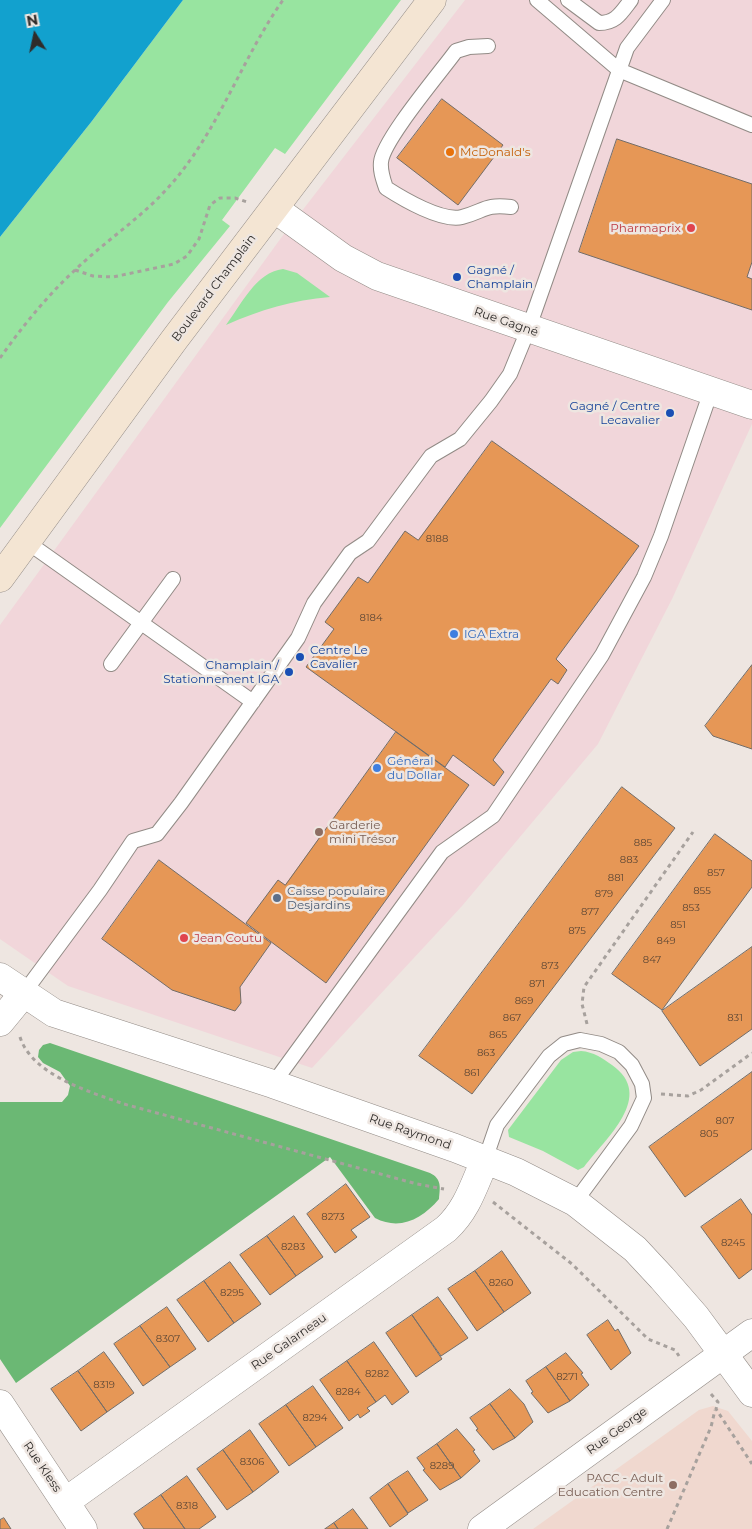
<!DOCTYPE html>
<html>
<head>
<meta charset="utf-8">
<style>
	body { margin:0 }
	#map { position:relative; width:752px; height:1529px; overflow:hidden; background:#eee6e1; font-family:Montserrat,sans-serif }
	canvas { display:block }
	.north { position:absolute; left:10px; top:10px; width:50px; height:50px; -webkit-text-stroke:4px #eee6e1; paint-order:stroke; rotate:350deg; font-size:14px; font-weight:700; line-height:20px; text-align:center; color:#2f2c2a }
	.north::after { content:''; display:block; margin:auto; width:18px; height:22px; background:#2f2c2a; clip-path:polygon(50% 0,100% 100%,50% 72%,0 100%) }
</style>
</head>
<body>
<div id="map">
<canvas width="752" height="1529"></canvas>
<div class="north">N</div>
</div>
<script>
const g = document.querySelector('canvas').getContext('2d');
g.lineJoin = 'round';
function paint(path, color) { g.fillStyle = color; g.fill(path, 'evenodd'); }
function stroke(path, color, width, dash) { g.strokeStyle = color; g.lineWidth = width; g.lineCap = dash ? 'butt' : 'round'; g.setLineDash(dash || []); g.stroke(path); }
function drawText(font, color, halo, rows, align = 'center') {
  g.font = font + ' Montserrat,sans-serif'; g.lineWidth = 5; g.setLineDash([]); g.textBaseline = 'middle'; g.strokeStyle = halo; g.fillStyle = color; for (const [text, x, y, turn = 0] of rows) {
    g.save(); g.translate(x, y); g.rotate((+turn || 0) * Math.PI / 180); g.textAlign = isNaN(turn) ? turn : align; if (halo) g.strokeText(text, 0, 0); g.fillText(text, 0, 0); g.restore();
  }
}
paint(new Path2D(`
	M 465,0 L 752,0 L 752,424 L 672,599 L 598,744 L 462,906 L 312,1068 L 68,986 L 0,939 L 0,625 L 281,238 Z`), '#f1d6da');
paint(new Path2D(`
	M 713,1406 L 728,1411 L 752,1441 L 752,1529 L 533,1529 L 699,1410 Z`), '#f0d8cf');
paint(new Path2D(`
	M 183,0 L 401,0 L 285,154 L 275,148 L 222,220 L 230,226 L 168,302 L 0,528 L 0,237 L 92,121 Z
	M 283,269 L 297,273 L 330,297 C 293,300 260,310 226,325 C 241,305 256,272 283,269 Z
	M 581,1051 C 594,1052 602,1058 612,1065 C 656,1096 606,1138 584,1167 L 578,1170 L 543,1151 L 509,1137 L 508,1130 L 561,1060 L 573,1052 Z`), '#98e4a0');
paint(new Path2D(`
	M 50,1043 L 430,1173 C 442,1179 440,1187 439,1199 C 422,1219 400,1231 375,1218 L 330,1157 L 16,1383 L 0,1359 L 0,1102 L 62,1102 L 68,1095 L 70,1086 L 60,1072 L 43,1063 L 38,1057 L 39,1050 L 43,1045 Z`), '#6bb874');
paint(new Path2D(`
	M 0,0 L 183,0 L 92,121 L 0,237 Z`), '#12a1ce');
const building = new Path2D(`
	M 442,99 L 503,145 L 458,205 L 397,158 Z
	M 617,139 L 752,184 L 752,262 L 747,277 L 752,279 L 752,310 L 579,252 Z
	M 492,441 L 639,546 L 556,659 L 567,670 L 558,684 L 551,679 L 493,760 L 504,772 L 494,786 L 453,755 L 445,767 L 306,667 L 334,629 L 325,622 L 358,577 L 368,583 L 405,531 L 418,540 Z
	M 752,665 L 752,749 L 713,736 L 705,726 Z
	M 396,732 L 469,785 L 326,983 L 246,923 L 278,880 L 285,885 Z
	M 622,787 L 675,828 L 472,1094 L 419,1056 Z
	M 715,834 L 752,861 L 752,887 L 662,1010 L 612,974 Z
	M 159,860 L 271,943 L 240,987 L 241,1003 L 235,1011 L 172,990 L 102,939 Z
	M 752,947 L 752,1029 L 700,1066 L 662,1011 Z
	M 752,1072 L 752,1149 L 685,1197 L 649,1147 Z
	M 346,1184 L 370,1217 L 351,1230 L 357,1237 L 335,1253 L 307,1214 Z
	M 741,1199 L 752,1215 L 752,1269 L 739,1279 L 701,1227 Z
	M 294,1216 L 323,1257 L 296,1276 L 267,1236 Z
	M 267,1236 L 296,1276 L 270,1295 L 240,1255 Z
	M 502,1251 L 531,1293 L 504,1312 L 475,1271 Z
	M 230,1262 L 261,1304 L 234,1323 L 204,1281 Z
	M 475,1271 L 504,1312 L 477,1331 L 448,1289 Z
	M 204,1281 L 234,1323 L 208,1342 L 177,1300 Z
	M 438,1297 L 468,1338 L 441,1356 L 412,1315 Z
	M 167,1307 L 196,1349 L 170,1367 L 140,1326 Z
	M 412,1315 L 442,1359 L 416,1377 L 386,1333 Z
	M 608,1320 L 615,1331 L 618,1329 L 631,1353 L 611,1370 L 587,1335 Z
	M 140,1326 L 170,1367 L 143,1386 L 114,1344 Z
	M 374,1342 L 409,1392 L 392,1405 L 385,1395 L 376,1402 L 347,1361 Z
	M 104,1352 L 134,1393 L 107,1412 L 78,1371 Z
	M 566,1353 L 583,1373 L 581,1374 L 589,1385 L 570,1401 L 546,1367 Z
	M 347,1361 L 376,1402 L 367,1408 L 370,1411 L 360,1418 L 358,1414 L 349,1421 L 320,1380 Z
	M 546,1367 L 570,1401 L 548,1413 L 531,1393 L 533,1392 L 526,1381 Z
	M 78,1371 L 107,1412 L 81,1431 L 51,1389 Z
	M 313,1386 L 343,1428 L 316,1447 L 286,1405 Z
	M 510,1389 L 524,1404 L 533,1422 L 515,1438 L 490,1404 Z
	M 490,1404 L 515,1438 L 493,1450 L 476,1430 L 478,1429 L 470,1418 Z
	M 286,1405 L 316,1447 L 289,1466 L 259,1424 Z
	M 457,1429 L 475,1450 L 473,1451 L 480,1461 L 461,1478 L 437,1444 Z
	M 250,1430 L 279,1472 L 253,1492 L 223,1450 Z
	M 437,1444 L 461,1478 L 440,1490 L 423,1470 L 425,1469 L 417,1458 Z
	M 223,1450 L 253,1492 L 227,1510 L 197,1469 Z
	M 408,1471 L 428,1500 L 408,1513 L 388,1484 Z
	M 187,1476 L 216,1517 L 199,1529 L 185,1529 L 161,1495 Z
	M 388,1484 L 408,1514 L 390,1527 L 370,1498 Z
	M 161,1495 L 185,1529 L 144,1529 L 134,1514 Z
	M 353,1509 L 368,1529 L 338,1529 L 334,1523 Z
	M 4,1518 L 11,1529 L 0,1529 L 0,1520 Z
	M 334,1523 L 338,1529 L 325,1529 Z`);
paint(building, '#e69756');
stroke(building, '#736d68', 1);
const service = new Path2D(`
	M 537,0 L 619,70 L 752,125
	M 568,0 L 599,23 C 616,23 621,13 631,0
	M 488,46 L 469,47 L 456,51 C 440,73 383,140 381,162 C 380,171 383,179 386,188 C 403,199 442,222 462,217 C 485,211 484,204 511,207
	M 27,542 L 253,702
	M 111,664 L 173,579
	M 23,994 L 100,890 L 133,841 L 157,834 L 181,803 L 298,638 L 314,603 L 350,553 L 368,541 L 431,456 L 460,439 L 491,401 L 510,374 L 528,330 L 627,48 L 663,0
	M 273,1084 L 442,852 L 493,816 L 602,655 L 644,577 L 661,536 L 711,391
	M 485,1160 L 497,1125 L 549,1056 L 564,1044 L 580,1040 L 601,1044 L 619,1052 L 632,1065 L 642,1084 L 644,1098 L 631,1126 L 575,1202`);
const minor = new Path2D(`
	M 275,209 L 343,258 L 377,276 L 752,405
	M 0,977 L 54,1013 L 273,1084 L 455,1148 L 516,1172 L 575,1202 L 635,1249 L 662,1278 L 696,1317 L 752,1393
	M 0,1022 L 23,994
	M 0,1404 L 83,1529
	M 65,1502 L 446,1229 C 467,1210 474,1185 485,1160
	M 482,1529 L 752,1333`);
const secondary = new Path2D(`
	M 0,578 L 174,340 L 432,0`);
stroke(service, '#928b86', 16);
stroke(minor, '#928b86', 29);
stroke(secondary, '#928b86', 29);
stroke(new Path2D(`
	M 75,270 L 93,276 L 113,277 L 174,264 L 187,256 L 199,239 L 210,205 L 220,198 L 235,198 L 247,202
	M 0,358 C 22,327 46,297 74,271 C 103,243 138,220 165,191 C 217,136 240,61 283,0
	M 587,1024 L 582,1004 L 584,987 L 693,832
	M 20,1037 C 32,1075 90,1092 124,1104 L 417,1184 L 444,1189
	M 661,1094 L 688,1096 L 701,1090 L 752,1053
	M 493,1202 L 572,1264 L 648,1339 L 675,1350 L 679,1356
	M 711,1394 L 718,1402 L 716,1409 L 752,1464
	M 667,1529 L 711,1427 L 715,1410`), '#a7a19d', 3, [4, 4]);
stroke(service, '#fff', 14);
stroke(minor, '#fff', 28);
stroke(secondary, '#f4e5d3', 28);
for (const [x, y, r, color] of [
	[450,152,5,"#e8710a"],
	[691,228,5,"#e0444e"],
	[457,277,5,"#1a4fb4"],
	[670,413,5,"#1a4fb4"],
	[454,634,5,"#3f7fe0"],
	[300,657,5,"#1a4fb4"],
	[289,672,5,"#1a4fb4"],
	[377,768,5,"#3f7fe0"],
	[319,832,5,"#8d6e63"],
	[277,898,5,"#5c6f8a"],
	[184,938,5,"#e0444e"],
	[673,1485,5,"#8d6e63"]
]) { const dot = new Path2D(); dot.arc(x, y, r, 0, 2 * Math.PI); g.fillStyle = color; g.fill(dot); stroke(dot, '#eee6e1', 2); }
drawText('10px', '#5d4735', null, [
	["8188",437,539],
	["8184",371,618],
	["885",643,843],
	["883",629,860],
	["857",716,873],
	["881",616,878],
	["855",702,891],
	["879",604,894],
	["853",691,908],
	["877",590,912],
	["851",678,925],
	["875",577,931],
	["849",666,941],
	["847",652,960],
	["873",550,966],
	["871",537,984],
	["869",524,1001],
	["867",512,1018],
	["831",735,1018],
	["865",498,1035],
	["863",486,1053],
	["861",472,1073],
	["807",725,1121],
	["805",709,1134],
	["8273",333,1217],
	["8245",733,1243],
	["8283",293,1247],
	["8260",501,1283],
	["8295",232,1293],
	["8307",168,1339],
	["8282",377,1374],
	["8271",567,1377],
	["8319",104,1385],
	["8284",348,1392],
	["8294",315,1418],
	["8306",252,1462],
	["8289",442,1466],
	["8318",187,1506]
]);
drawText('12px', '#c56008', '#eee6e1', [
	["McDonald's",460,152]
], 'left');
drawText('12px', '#be3a42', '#eee6e1', [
	["Pharmaprix",681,228],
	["Jean Coutu",194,938,"left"]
], 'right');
drawText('12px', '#164399', '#eee6e1', [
	["Gagné /",467,270],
	["Champlain",467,284],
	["Gagné / Centre",660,406,"right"],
	["Lecavalier",660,420,"right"],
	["Centre Le",310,650],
	["Cavalier",310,664],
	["Champlain /",279,665,"right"],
	["Stationnement IGA",279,679,"right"]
], 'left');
drawText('12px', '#2f2c2a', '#eee6e1', [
	["Boulevard Champlain",214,288,-53],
	["Rue Gagné",506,322,19],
	["Rue Raymond",410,1132,19],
	["Rue Galarneau",289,1342,-35],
	["Rue George",617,1431,-36],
	["Rue Kless",42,1467,56]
]);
drawText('12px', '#366cbe', '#eee6e1', [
	["IGA Extra",464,634],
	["Général",387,761],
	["du Dollar",387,775]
], 'left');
drawText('12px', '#785e54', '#eee6e1', [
	["Garderie",329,825],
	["mini Trésor",329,839],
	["PACC - Adult",663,1478,"right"],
	["Education Centre",663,1492,"right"]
], 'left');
drawText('12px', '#4e5e75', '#eee6e1', [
	["Caisse populaire",287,891],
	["Desjardins",287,905]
], 'left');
</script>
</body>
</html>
